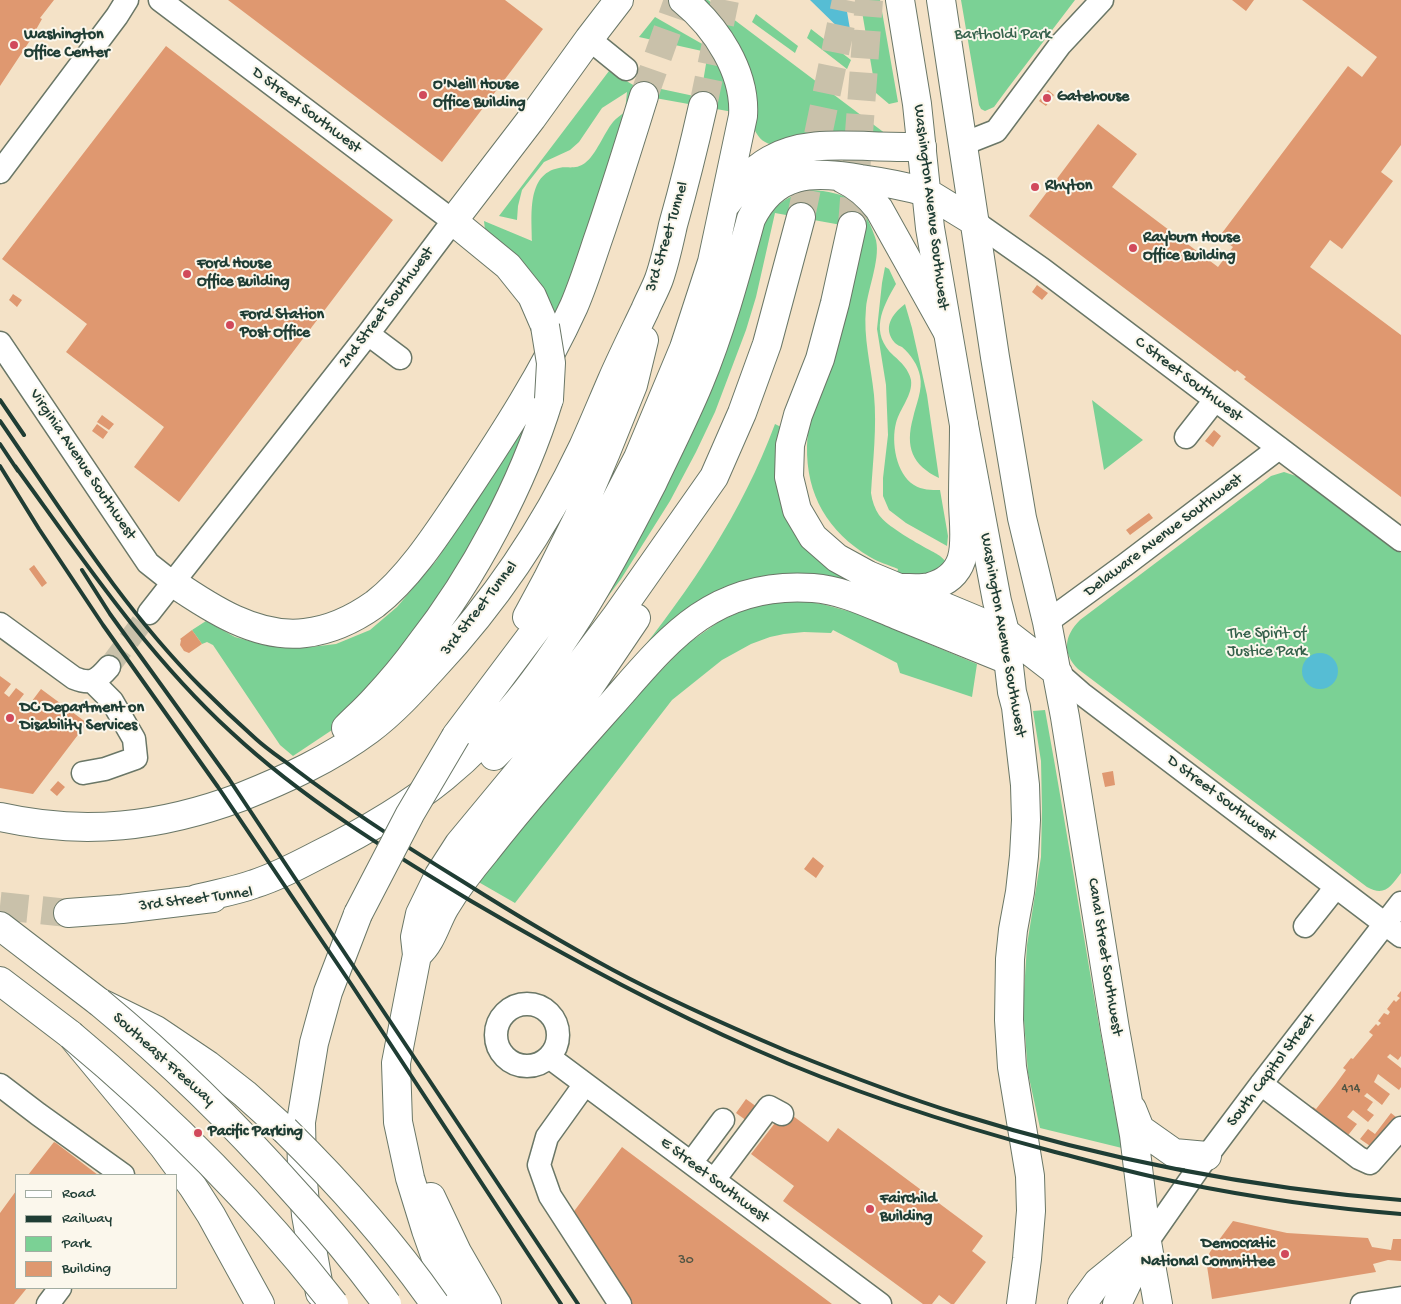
<!DOCTYPE html>
<html>
<head>
<meta charset="utf-8">
<style>
	body { margin:0 }
	#map { position:relative; width:1401px; height:1304px; overflow:hidden; background:#f4e2c7; font-family:"Gochi Hand",sans-serif }
	canvas { display:block }
	.legend { position:absolute; left:15px; top:1174px; width:162px; height:115px; box-sizing:border-box; background:#fbf7ec; border:1px solid #a3ada2; margin:0; padding:6px 9px; list-style:none; font-size:15px; color:#1f3d34 }
	.legend li { display:flex; align-items:center; gap:10px; height:25px }
	.legend b { width:25px; border:1px solid #a3ada2 }
</style>
</head>
<body>
<div id="map">
<canvas width="1401" height="1304"></canvas>
<ul class="legend">
<li><b style="height:6px;background:#fff"></b>Road</li>
<li><b style="height:6px;background:#1f3d34"></b>Railway</li>
<li><b style="height:14px;background:#7bd195"></b>Park</li>
<li><b style="height:14px;background:#df9870"></b>Building</li>
</ul>
</div>
<script>
const g = document.querySelector('canvas').getContext('2d');
g.lineJoin = 'round';
function paint(path, color) { g.fillStyle = color; g.fill(path, 'evenodd'); }
function stroke(path, color, width, dash) { g.strokeStyle = color; g.lineWidth = width; g.lineCap = dash ? 'butt' : 'round'; g.setLineDash(dash || []); g.stroke(path); }
function drawText(font, color, halo, rows, align = 'center') {
  g.font = font + ' "Gochi Hand",sans-serif'; g.lineWidth = 4; g.setLineDash([]); g.textBaseline = 'middle'; g.strokeStyle = halo; g.fillStyle = color; for (const [text, x, y, turn = 0] of rows) {
    g.save(); g.translate(x, y); g.rotate((+turn || 0) * Math.PI / 180); g.textAlign = isNaN(turn) ? turn : align; if (halo) g.strokeText(text, 0, 0); g.fillText(text, 0, 0); g.restore();
  }
}
paint(new Path2D(`
	M 692,0 L 708,0 L 886,134 L 775,146 C 763,142 760,140 754,129 Z
	M 860,0 L 880,0 L 898,102 L 889,104 L 876,93 Z
	M 961,0 L 1075,0 L 1008,88 L 994,107 L 985,111 L 981,109 L 979,105 Z
	M 756,14 L 798,46 L 795,53 L 752,22 Z
	M 655,17 L 711,49 L 711,53 L 639,37 Z
	M 811,29 L 851,60 L 847,69 L 807,38 Z
	M 707,58 L 719,59 L 733,112 L 644,96 L 558,320 L 549,303 L 485,230 L 484,221 L 532,241 C 532,217 526,174 559,168 C 568,166 576,170 585,163 C 596,155 604,133 613,122 C 616,118 621,115 625,112 L 627,92 L 602,108 L 579,142 L 570,150 L 544,162 L 522,190 L 518,206 L 517,220 L 499,216 L 609,71 L 635,86 L 638,84 L 708,99 L 710,91 L 702,88 Z
	M 810,190 C 847,192 863,201 875,237 C 882,255 868,288 866,308 C 863,337 871,366 874,395 C 877,427 873,460 871,493 C 872,501 875,509 879,515 C 887,526 912,540 924,547 C 936,554 941,554 949,566 L 924,579 L 897,573 L 898,569 C 889,565 878,562 870,557 C 828,532 806,495 807,446 C 807,437 809,428 810,419 L 858,228 L 775,213 L 756,297 L 746,330 L 715,412 L 696,452 L 670,501 L 621,579 L 594,615 L 762,225 C 775,204 787,196 810,190 Z
	M 885,267 L 889,269 L 896,284 C 882,308 869,333 894,356 C 901,362 909,370 911,380 C 913,395 900,408 896,423 C 891,442 896,474 914,485 C 922,490 931,490 940,490 L 948,536 L 947,546 L 906,523 L 889,510 L 883,496 L 883,478 L 888,435 L 886,385 L 877,329 L 882,283 Z
	M 905,304 L 912,328 L 927,395 L 939,478 C 912,465 905,447 913,418 C 916,404 923,390 920,376 C 918,365 911,355 902,347 C 900,346 897,345 895,343 C 882,328 892,314 905,304 Z
	M 1092,400 L 1143,440 L 1104,470 Z
	M 775,424 L 783,428 L 781,484 L 859,580 L 856,585 L 794,576 L 632,662 C 691,588 742,513 775,424 Z
	M 524,426 L 527,429 L 512,468 L 437,606 L 338,726 L 293,756 L 280,745 L 213,645 L 207,642 L 202,644 L 192,630 L 206,621 L 235,637 L 268,646 L 302,648 L 336,644 L 370,630 L 397,607 L 436,561 Z
	M 1284,472 L 1299,477 L 1401,553 L 1401,873 C 1391,886 1385,897 1367,887 L 1078,669 C 1062,653 1064,636 1080,620 L 1271,476 Z
	M 788,599 L 822,604 L 855,613 L 977,664 L 972,697 L 900,673 L 897,663 L 833,630 L 831,633 L 804,632 L 784,634 L 770,637 L 751,644 L 722,660 L 672,700 L 515,903 L 475,880 L 650,682 L 687,644 L 720,621 L 753,606 Z
	M 1045,710 C 1072,856 1093,1003 1122,1148 L 1040,1128 L 1028,1073 L 1023,1007 L 1027,945 L 1041,857 L 1042,809 L 1041,761 L 1033,711 Z`), '#7bd195');
paint(new Path2D(`
	M 810,0 L 845,0 L 852,41 Z
	M1302 671a18 18 0 1 1 36 0a18 18 0 1 1-36 0Z`), '#56bdd4');
paint(new Path2D(`
	M 0,0 L 54,0 L 40,18 L 42,19 L 29,42 L 0,86 Z
	M 228,0 L 505,0 L 543,29 L 442,162 Z
	M 1232,0 L 1254,0 L 1246,11 Z
	M 1302,0 L 1401,0 L 1401,145 L 1381,172 L 1393,181 L 1342,249 L 1330,240 L 1310,267 L 1401,335 L 1401,497 L 1244,379 L 1246,377 L 1237,370 L 1235,372 L 1029,216 L 1098,124 L 1137,154 L 1112,187 L 1218,267 L 1233,247 L 1219,237 L 1348,66 L 1362,77 L 1377,57 Z
	M 166,46 L 393,220 L 179,502 L 134,467 L 164,427 L 66,352 L 87,324 L 2,259 Z
	M 1048,90 L 1054,95 L 1046,106 L 1039,101 Z
	M 1037,285 L 1048,293 L 1042,300 L 1032,292 Z
	M 13,294 L 22,300 L 17,307 L 9,300 Z
	M 102,415 L 114,424 L 109,430 L 97,422 Z
	M 97,424 L 108,432 L 103,439 L 92,431 Z
	M 1214,430 L 1221,436 L 1213,447 L 1205,441 Z
	M 1149,513 L 1153,518 L 1130,535 L 1126,530 Z
	M 34,565 L 47,583 L 42,587 L 29,569 Z
	M 192,630 L 202,644 L 189,653 L 184,651 L 180,645 L 181,640 L 180,639 Z
	M 0,676 L 11,684 L 4,693 L 9,697 L 16,688 L 24,694 L 17,703 L 26,709 L 41,689 L 87,723 L 33,794 L 0,788 Z
	M 1113,771 L 1115,785 L 1105,787 L 1102,773 Z
	M 58,781 L 65,787 L 57,796 L 50,790 Z
	M 813,857 L 824,866 L 816,878 L 804,869 Z
	M 1401,991 L 1401,1056 L 1398,1060 L 1390,1054 L 1387,1057 L 1401,1068 L 1401,1087 L 1399,1090 L 1378,1074 L 1374,1082 L 1390,1094 L 1382,1105 L 1367,1093 L 1364,1096 L 1373,1102 L 1367,1110 L 1374,1115 L 1368,1122 L 1353,1110 L 1347,1117 L 1357,1124 L 1345,1139 L 1307,1115 L 1313,1107 L 1316,1109 L 1335,1085 L 1346,1070 L 1343,1068 L 1351,1058 L 1353,1059 L 1373,1035 L 1369,1032 L 1376,1024 L 1378,1026 L 1381,1023 L 1378,1021 L 1384,1013 L 1388,1015 L 1390,1012 L 1387,1009 L 1394,1000 L 1396,1002 L 1400,998 L 1397,996 Z
	M 746,1099 L 757,1107 L 747,1121 L 736,1113 Z
	M 785,1110 L 828,1142 L 838,1128 L 983,1236 L 972,1251 L 986,1262 L 954,1304 L 951,1304 L 939,1295 L 932,1304 L 923,1304 L 783,1201 L 794,1186 L 751,1154 Z
	M 1391,1113 L 1396,1117 L 1373,1148 L 1360,1139 L 1368,1129 L 1375,1134 Z
	M 54,1142 L 56,1143 L 98,1175 L 28,1175 Z
	M 622,1147 L 832,1304 L 625,1304 L 569,1218 Z
	M 16,1191 L 16,1288 L 27,1288 L 14,1304 L 0,1304 L 0,1213 Z
	M 1233,1221 L 1287,1233 L 1368,1238 L 1372,1247 L 1391,1250 L 1393,1239 L 1401,1239 L 1401,1261 L 1388,1260 L 1373,1264 L 1376,1272 L 1212,1299 L 1207,1266 L 1207,1259 L 1210,1252 Z`), '#df9870');
stroke(new Path2D(`
	M 109,667 L 149,613`), '#c9c1aa', 22, [22, 11]);
stroke(new Path2D(`
	M 644,96 L 678,0
	M 703,106 L 725,0
	M 801,217 L 846,0
	M 852,226 L 869,0
	M 0,906 L 68,913`), '#c9c1aa', 28, [28, 14]);
const minor = new Path2D(`
	M 589,39 L 626,69
	M 963,144 L 996,131 L 1060,45 L 1102,0
	M 0,172 L 117,16 L 127,0
	M 975,222 L 1042,269 L 1401,540
	M 368,334 L 400,358
	M 0,343 L 148,563 L 172,582
	M 1186,437 L 1215,400
	M 149,613 L 368,334 L 453,221 L 160,0
	M 1047,622 L 1125,565 L 1279,448
	M 0,624 L 74,678 C 91,685 97,681 109,667
	M 1058,673 L 1082,694 L 1401,936
	M 83,773 L 105,769 L 136,758 L 134,739 L 112,701 L 92,681
	M 1305,926 L 1336,887
	M496 1035a31 31 0 1 1 62 0a31 31 0 1 1-62 0Z
	M 549,1057 L 880,1304
	M 585,1084 L 547,1137 L 539,1165 L 550,1196 L 620,1304
	M 1261,1084 L 1359,1158 L 1370,1163 L 1401,1128
	M 0,1085 L 38,1114 L 123,1175
	M 691,1163 L 723,1120
	M 714,1180 L 769,1107 L 782,1114
	M 1147,1242 L 1207,1156 L 1261,1084 L 1401,903
	M 48,1304 L 60,1288
	M 1362,1304 L 1401,1298`);
const major = new Path2D(`
	M 900,0 L 917,104 L 930,228 L 964,425 L 997,601 L 1005,632 L 1012,692 L 1016,707 L 1025,785 L 1026,820 L 1024,856 L 1020,892 L 1013,930 L 1010,959 L 1009,1020 L 1012,1067 L 1030,1176 L 1031,1211 L 1027,1259 L 1021,1304
	M 941,0 L 995,357 L 1022,518 L 1047,622 L 1065,717 L 1115,1029 L 1134,1135 L 1147,1242 L 1158,1304
	M 926,192 L 975,222
	M 453,221 L 532,118 L 589,39 L 619,0
	M 1005,632 L 1058,673
	M 1132,1109 L 1140,1129 L 1174,1153 L 1207,1156
	M 1082,1304 L 1098,1282 L 1147,1242
	M 1117,1304 L 1143,1250`);
const highway = new Path2D(`
	M 843,179 C 858,186 869,196 879,209 L 947,331
	M 727,203 C 739,186 752,170 770,160 C 800,143 835,145 868,146 C 886,147 904,147 922,147
	M 453,221 L 508,266 L 532,296 L 545,326
	M 852,226 L 835,303 L 820,359 L 798,415 L 790,445 L 789,477 L 797,510 L 813,537 L 837,558 L 868,575 L 1005,632
	M 172,582 C 210,608 257,639 305,633 C 331,630 354,619 375,604 C 410,577 439,531 464,494 C 504,434 544,372 574,306 C 583,285 590,263 597,242 C 614,193 629,144 644,96
	M 903,588 C 911,588 922,589 930,587 C 975,574 963,535 963,499 C 963,475 964,450 964,425
	M 527,617 L 547,580 L 578,518 L 606,452 L 633,385 L 644,340
	M 346,728 C 356,718 366,709 375,699 C 391,682 406,664 419,646 C 474,576 523,484 549,399
	M 456,736 L 553,607 L 579,568 L 597,537 L 638,458 L 684,348 L 712,262 L 743,116 C 746,72 716,27 683,0
	M 494,756 L 527,723 L 572,675 L 615,618 L 714,477 L 742,413 L 767,344 L 801,217
	M 0,817 C 84,836 161,827 241,797 C 286,779 330,759 369,730 C 393,712 413,690 433,668 C 494,603 545,527 583,447 C 593,425 602,403 612,380 C 622,357 634,333 645,310 C 649,300 655,290 659,279 C 665,262 669,243 673,225 C 684,186 694,146 703,106
	M 196,899 C 215,894 235,891 254,884 C 276,877 297,866 318,855 C 362,833 405,809 444,777 C 500,731 541,675 580,614 C 607,571 629,529 652,484 C 668,450 685,417 699,383 C 721,330 736,274 751,219 C 775,170 813,171 861,179 C 883,182 904,186 926,192
	M 68,913 L 122,909 L 213,898
	M 0,926 L 99,1002 L 156,1030 L 208,1065 L 245,1094 L 285,1130
	M 418,954 C 432,942 436,922 445,907 C 457,887 471,869 486,851 C 525,801 567,754 609,707 C 637,676 664,641 699,617 C 733,594 773,585 813,588 C 842,590 870,604 897,615 C 934,630 971,645 1008,660
	M 0,981 L 71,1035 L 163,1146 L 193,1187 L 211,1215 L 260,1304
	M 431,1197 L 457,1252 L 487,1304
	M 320,1293 L 306,1215 L 302,1170 L 301,1122 L 314,1043 L 328,992 L 358,914
	M 460,1304 L 437,1261 L 426,1230 L 410,1178 L 398,1122 L 396,1063 L 417,955 L 415,937 L 420,914 L 439,875 L 459,844 L 590,686 L 636,618`);
stroke(minor, '#6a7767', 25);
stroke(major, '#6a7767', 30);
stroke(highway, '#6a7767', 30);
stroke(minor, '#fff', 22);
stroke(major, '#fff', 28);
stroke(highway, '#fff', 28);
stroke(new Path2D(`
	M 0,400 L 24,435
	M 0,421 C 63,512 122,608 201,687 C 219,705 237,722 256,739 C 268,750 282,759 295,769 C 349,810 405,846 462,881 C 511,912 561,942 613,970 C 669,1000 728,1026 787,1051 C 844,1074 901,1096 959,1114 C 1103,1159 1251,1188 1401,1200
	M 0,444 L 18,471
	M 0,466 L 39,529 L 103,625 L 218,787 L 351,984 L 561,1304
	M 15,466 C 82,558 146,654 231,732 C 303,799 388,851 471,901 C 563,955 656,1006 754,1049 C 851,1092 953,1125 1055,1152 C 1098,1163 1140,1175 1182,1183 C 1255,1198 1328,1208 1401,1214
	M 82,570 L 110,614 L 229,779 L 578,1304`), '#1f3d34', 4);
const highwayBridge = new Path2D(`
	M 545,326 L 551,363 L 549,399
	M 358,914 L 410,814 L 456,736
	M 99,1002 C 168,1059 233,1122 293,1190 C 326,1226 358,1264 387,1304
	M 71,1035 C 167,1115 257,1205 334,1304
	M 285,1130 C 340,1184 391,1241 435,1304`);
stroke(highwayBridge, '#6a7767', 30, []);
stroke(highwayBridge, '#fff', 28);
for (const [x, y, r, color] of [
	[14,45,5,"#d1495b"],
	[423,95,5,"#d1495b"],
	[1047,98,5,"#d1495b"],
	[1035,187,5,"#d1495b"],
	[1133,248,5,"#d1495b"],
	[187,274,5,"#d1495b"],
	[230,325,5,"#d1495b"],
	[10,718,5,"#d1495b"],
	[198,1133,5,"#d1495b"],
	[870,1209,5,"#d1495b"],
	[1285,1254,5,"#d1495b"]
]) { const dot = new Path2D(); dot.arc(x, y, r, 0, 2 * Math.PI); g.fillStyle = color; g.fill(dot); stroke(dot, '#fbf7ec', 2); }
drawText('14px', '#4f5443', null, [
	["414",1351,1089],
	["30",686,1261]
]);
drawText('bold 16px', '#1f3d34', '#fbf7ec', [
	["Washington",24,36],
	["Office Center",24,54],
	["O'Neill House",433,86],
	["Office Building",433,104],
	["Gatehouse",1057,98],
	["Rhyton",1045,187],
	["Rayburn House",1143,239],
	["Office Building",1143,257],
	["Ford House",197,265],
	["Office Building",197,283],
	["Ford Station",240,316],
	["Post Office",240,334],
	["DC Department on",20,709],
	["Disability Services",20,727],
	["Pacific Parking",208,1133],
	["Fairchild",880,1200],
	["Building",880,1218],
	["Democratic",1275,1245,"right"],
	["National Committee",1275,1263,"right"]
], 'left');
drawText('16px', '#36624c', '#fbf7ec', [
	["Bartholdi Park",1003,36],
	["The Spirit of",1267,635],
	["Justice Park",1267,653]
]);
drawText('16px', '#1f3d34', '#fbf7ec', [
	["D Street Southwest",306,111,37],
	["Washington Avenue Southwest",930,207,83],
	["3rd Street Tunnel",668,237,-73],
	["2nd Street Southwest",387,308,-53],
	["C Street Southwest",1188,380,37],
	["Virginia Avenue Southwest",82,465,56],
	["Delaware Avenue Southwest",1164,536,-37],
	["3rd Street Tunnel",480,609,-52],
	["Washington Avenue Southwest",1002,635,80],
	["D Street Southwest",1221,799,37],
	["3rd Street Tunnel",196,900,-7],
	["Canal Street Southwest",1104,957,81],
	["Southeast Freeway",163,1060,42],
	["South Capitol Street",1272,1071,-53],
	["E Street Southwest",714,1181,37]
]);
</script>
</body>
</html>
